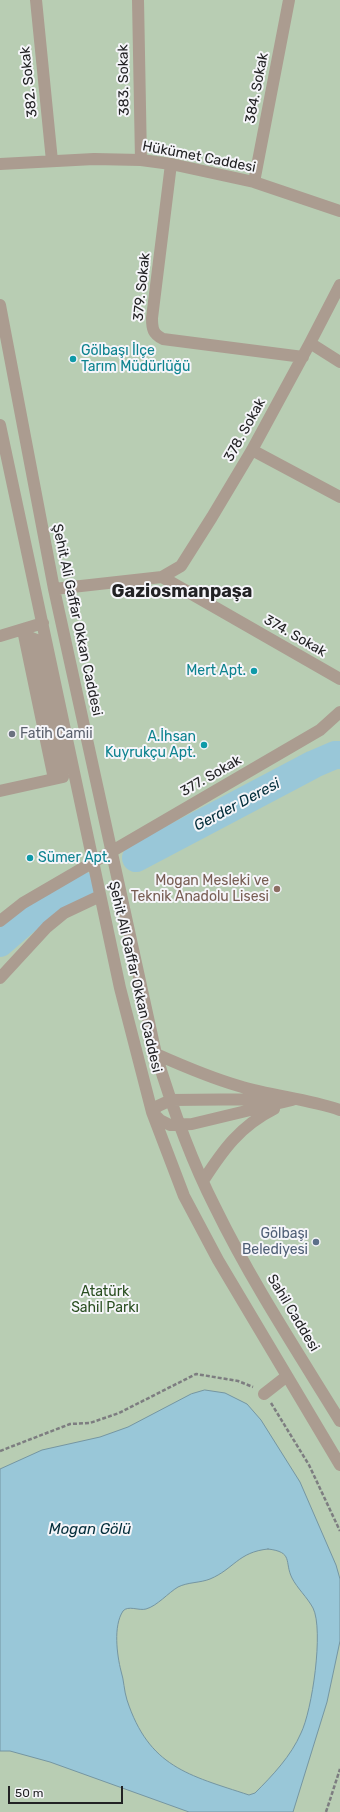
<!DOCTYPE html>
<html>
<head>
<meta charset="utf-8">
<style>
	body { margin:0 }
	#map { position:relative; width:340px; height:1812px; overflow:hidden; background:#e8e8ec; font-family:Rubik,sans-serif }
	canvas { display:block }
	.scale { position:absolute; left:8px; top:1786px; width:115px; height:18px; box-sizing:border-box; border:2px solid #222224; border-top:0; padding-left:5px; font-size:12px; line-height:14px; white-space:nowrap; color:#222224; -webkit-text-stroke:3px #f5f5f9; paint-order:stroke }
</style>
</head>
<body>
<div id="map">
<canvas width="340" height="1812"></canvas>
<div class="scale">50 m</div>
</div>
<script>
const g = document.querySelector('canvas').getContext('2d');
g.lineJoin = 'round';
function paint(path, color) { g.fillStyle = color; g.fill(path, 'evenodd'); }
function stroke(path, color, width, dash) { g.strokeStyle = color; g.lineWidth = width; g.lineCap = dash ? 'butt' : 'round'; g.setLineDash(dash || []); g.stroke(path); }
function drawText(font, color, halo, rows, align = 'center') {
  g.font = font + ' Rubik,sans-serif'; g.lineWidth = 4; g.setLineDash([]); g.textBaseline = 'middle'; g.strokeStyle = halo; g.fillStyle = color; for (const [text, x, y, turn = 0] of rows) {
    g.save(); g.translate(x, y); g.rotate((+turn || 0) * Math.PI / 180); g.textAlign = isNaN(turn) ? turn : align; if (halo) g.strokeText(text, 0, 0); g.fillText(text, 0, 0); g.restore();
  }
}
paint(new Path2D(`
	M 0,0 L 340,0 L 340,1812 L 0,1812 Z`), '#b8cdb3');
const water = new Path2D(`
	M 205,1390 L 225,1393 L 247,1404 L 261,1420 L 300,1482 L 336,1565 L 340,1579 L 340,1641 L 327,1702 L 293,1812 L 189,1812 L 50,1762 L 10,1751 L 0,1751 L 0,1469 L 42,1450 L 100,1437 L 128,1427 L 191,1394 ZM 268,1549 C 294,1552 284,1562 292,1578 C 297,1588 307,1597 313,1608 C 324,1630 312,1711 301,1733 C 291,1756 273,1775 255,1793 L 249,1795 C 188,1775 149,1767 127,1700 C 124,1691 124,1680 121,1671 C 117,1655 113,1626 123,1611 C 128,1605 139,1611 146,1609 C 157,1606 168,1593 178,1587 C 188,1582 200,1583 210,1579 C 234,1569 238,1552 268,1549 Z`);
paint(water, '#99c7d8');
stroke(water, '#7596a2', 1);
stroke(new Path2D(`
	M 136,858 L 314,764 L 335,755 L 340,755
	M 0,943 L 38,910 L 82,885`), '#99c7d8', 28);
stroke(new Path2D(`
	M 271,1403 L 309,1465 L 340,1531
	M 0,1451 L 70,1424 L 90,1423 L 119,1413 L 196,1374 L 238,1381 L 253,1387
	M 326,1812 L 340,1769`), '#7d7d80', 2.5, [4, 2]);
stroke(new Path2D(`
	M 36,0 L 52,161
	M 138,0 L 141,160
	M 0,164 L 94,159 L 141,160 L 171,164 L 254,182 L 340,211
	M 171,164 L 152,318 C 152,329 153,334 163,339 L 303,357
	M 254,182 L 289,0
	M 0,305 L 54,589 L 156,1054 C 172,1107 190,1158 215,1207 C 251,1281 297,1351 340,1421
	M 310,343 L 340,362
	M 0,425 L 120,988 L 152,1112 L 184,1196 L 218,1260 L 340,1465
	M 252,450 L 340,497
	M 162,577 L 181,566 L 212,517 L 252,450 L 310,343 L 340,285
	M 54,589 L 162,577 L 340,679
	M 24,635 L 37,640 L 63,771 L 53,774 Z
	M 0,636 L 43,623
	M 0,791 L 63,777
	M 0,921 L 23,903 L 320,730 L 340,712
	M 0,978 L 47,927 L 64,913 L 100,896
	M 156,1054 C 183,1066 211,1078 239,1086 C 272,1096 307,1099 340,1110
	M 152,1112 L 158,1106 L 171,1100 L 273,1099
	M 153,1113 L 160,1120 L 170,1125 L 192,1124 L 292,1100
	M 203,1181 C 223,1150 240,1126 274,1109
	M 264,1394 L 287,1376`), '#ab9c90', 12);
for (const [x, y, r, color] of [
	[73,359,4,"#0f9aa8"],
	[254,671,4,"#0f9aa8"],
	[12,734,4,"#6b7280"],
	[204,745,4,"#0f9aa8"],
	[30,858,4,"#0f9aa8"],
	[277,889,4,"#8d6e63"],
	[316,1242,4,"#5c6f8a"]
]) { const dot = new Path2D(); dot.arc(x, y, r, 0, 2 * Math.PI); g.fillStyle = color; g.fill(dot); stroke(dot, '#f5f5f9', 1.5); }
drawText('14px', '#222224', '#f5f5f9', [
	["383. Sokak",124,80,-91],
	["382. Sokak",29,82,-96],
	["384. Sokak",257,88,-79],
	["Hükümet Caddesi",199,157,11],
	["379. Sokak",142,287,-84],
	["378. Sokak",245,430,-61],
	["Şehit Ali Gaffar Okkan Caddesi",77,620,78],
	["374. Sokak",295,636,30],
	["377. Sokak",211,776,-30],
	["Şehit Ali Gaffar Okkan Caddesi",135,977,77],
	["Sahil Caddesi",293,1313,59]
]);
drawText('14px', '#0d838f', '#f5f5f9', [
	["Gölbaşı İlçe",81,351],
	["Tarım Müdürlüğü",81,367],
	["Mert Apt.",246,671,"right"],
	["A.İhsan",196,737,"right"],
	["Kuyrukçu Apt.",196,753,"right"],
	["Sümer Apt.",38,858]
], 'left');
drawText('14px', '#5b616d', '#f5f5f9', [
	["Fatih Camii",20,734]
], 'left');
drawText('14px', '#785e54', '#f5f5f9', [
	["Mogan Mesleki ve",269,881],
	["Teknik Anadolu Lisesi",269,897]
], 'right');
drawText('14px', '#4e5e75', '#f5f5f9', [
	["Gölbaşı",308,1234],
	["Belediyesi",308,1250]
], 'right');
drawText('14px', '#294e20', '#f5f5f9', [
	["Atatürk",105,1292],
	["Sahil Parkı",105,1308]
]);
drawText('italic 15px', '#032e3b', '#f5f5f9', [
	["Gerder Deresi",237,805,-28],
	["Mogan Gölü",90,1530]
]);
drawText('bold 18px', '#222224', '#f5f5f9', [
	["Gaziosmanpaşa",182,592]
]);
</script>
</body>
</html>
